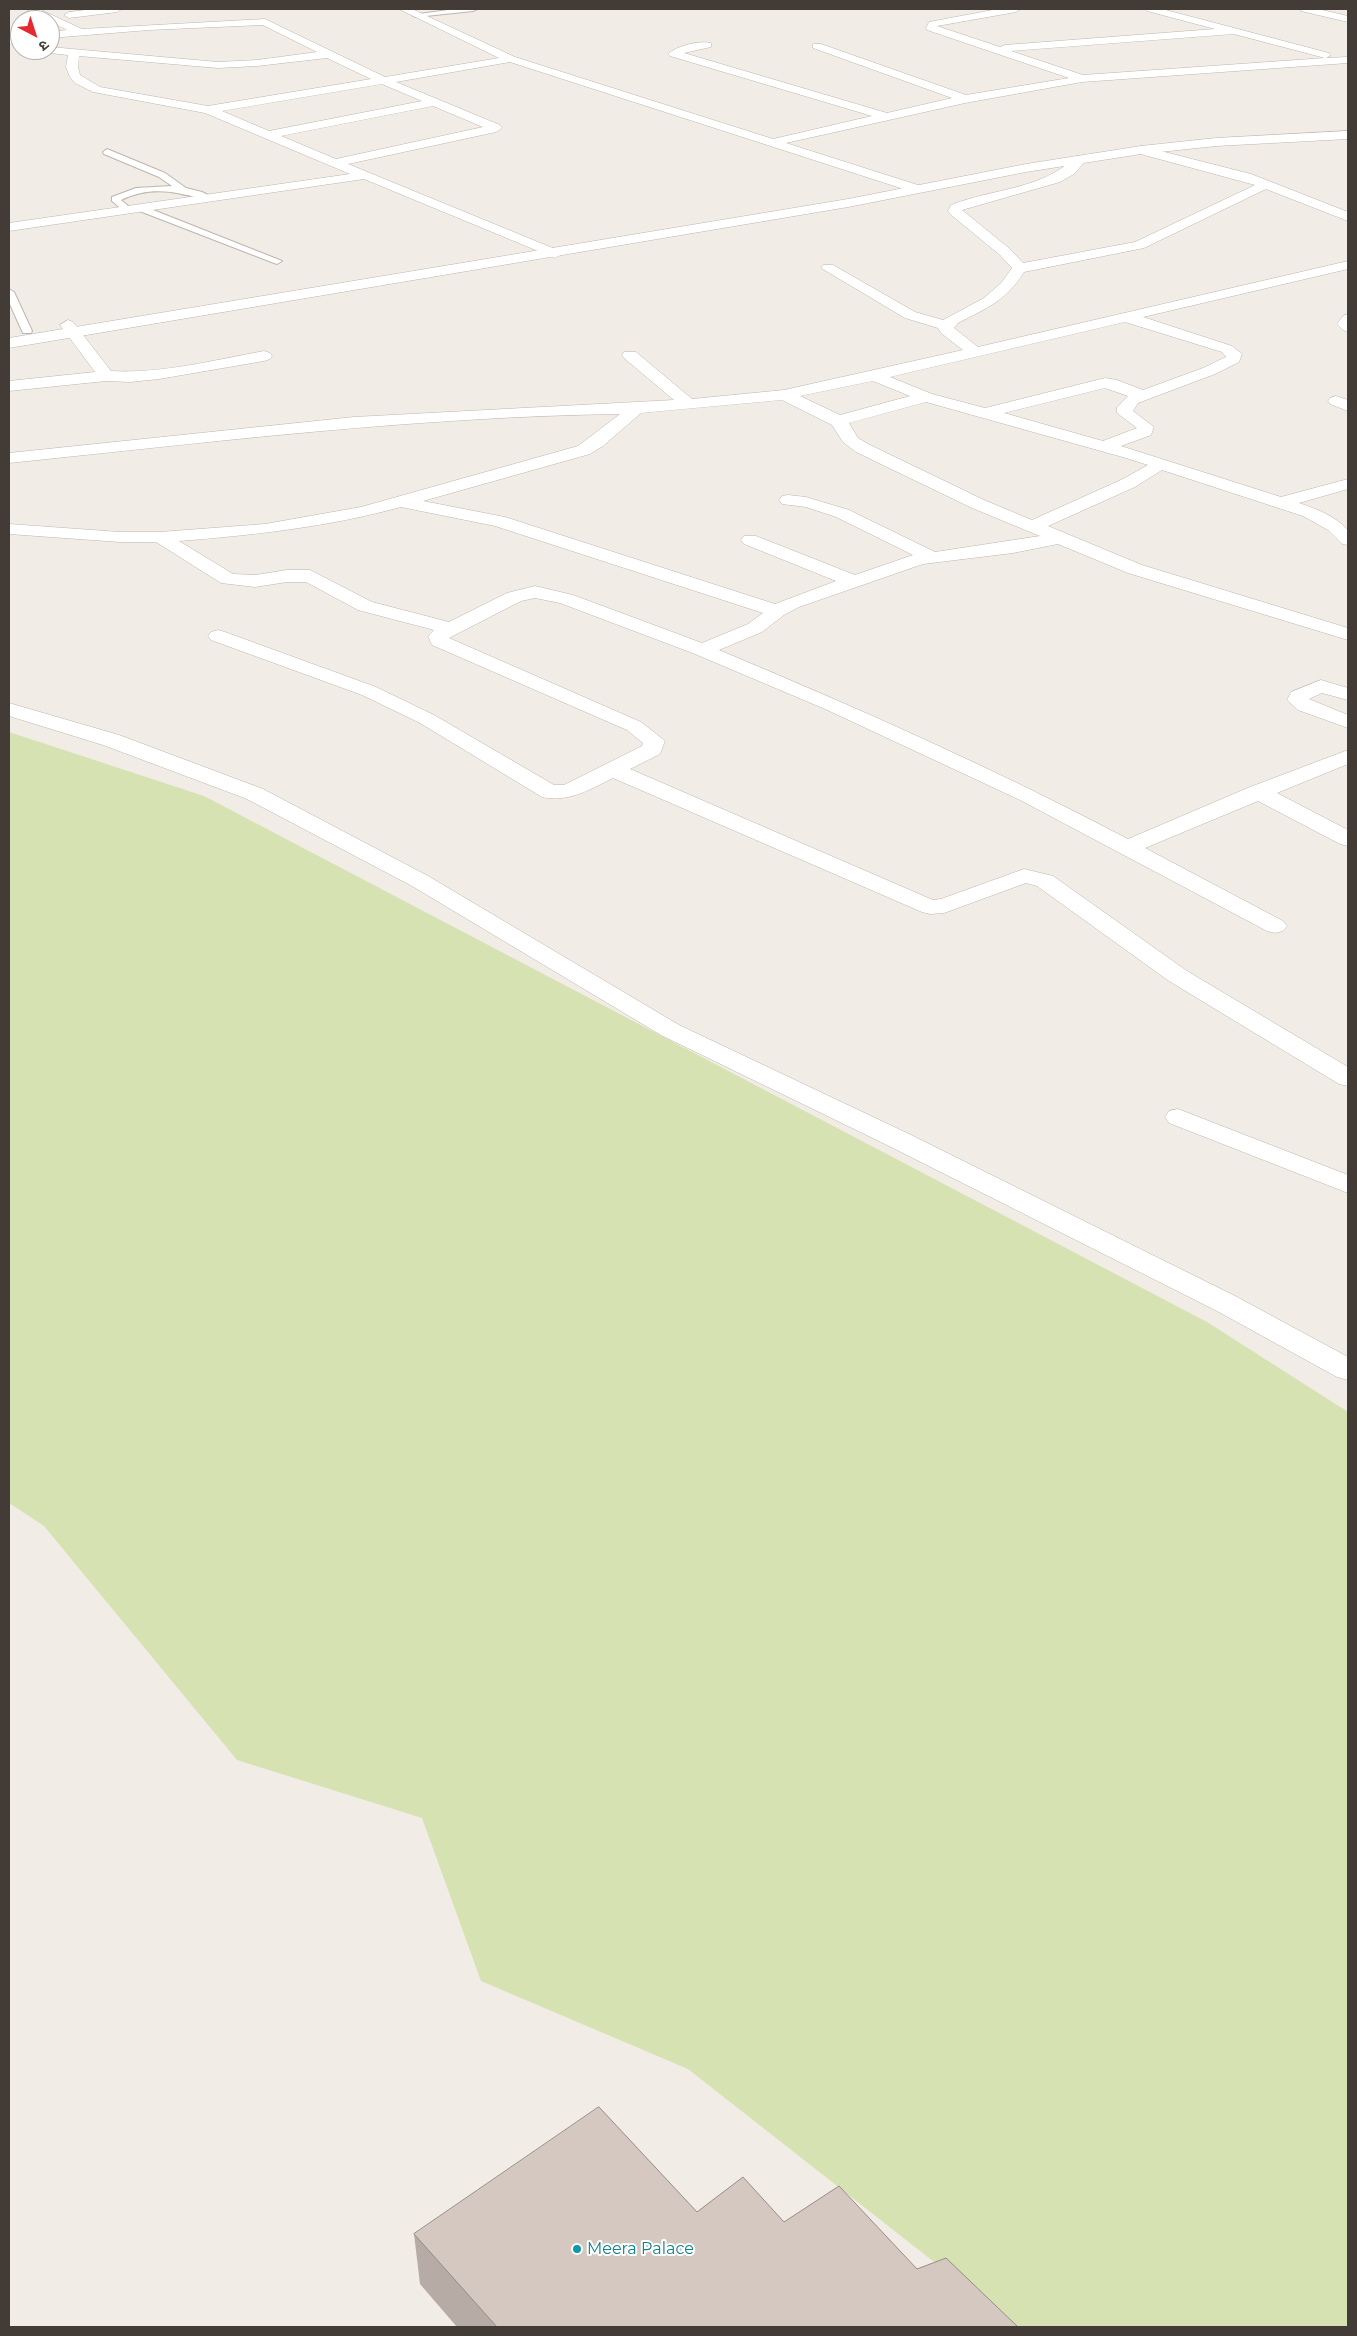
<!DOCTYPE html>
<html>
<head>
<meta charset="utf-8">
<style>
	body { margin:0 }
	#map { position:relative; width:1357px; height:2336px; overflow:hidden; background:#f1ece6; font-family:Montserrat,"Noto Sans Devanagari",sans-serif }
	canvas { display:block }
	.frame { position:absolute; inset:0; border:10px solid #433c36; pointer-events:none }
	.north { position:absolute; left:10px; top:10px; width:50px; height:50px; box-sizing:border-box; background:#fff; border:1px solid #b4b1af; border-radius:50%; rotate:140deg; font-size:14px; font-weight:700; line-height:20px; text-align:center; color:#433c36 }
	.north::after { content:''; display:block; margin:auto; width:18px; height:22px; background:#e62930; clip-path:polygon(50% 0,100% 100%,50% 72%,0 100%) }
</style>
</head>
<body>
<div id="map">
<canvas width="1357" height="2336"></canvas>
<div class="frame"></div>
<div class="north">उ</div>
</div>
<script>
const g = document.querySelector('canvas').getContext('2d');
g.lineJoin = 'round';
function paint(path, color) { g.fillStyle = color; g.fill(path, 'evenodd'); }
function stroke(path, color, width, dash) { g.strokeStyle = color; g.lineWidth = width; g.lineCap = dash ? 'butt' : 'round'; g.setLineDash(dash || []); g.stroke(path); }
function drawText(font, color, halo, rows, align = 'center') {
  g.font = font + ' Montserrat,sans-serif'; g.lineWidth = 4; g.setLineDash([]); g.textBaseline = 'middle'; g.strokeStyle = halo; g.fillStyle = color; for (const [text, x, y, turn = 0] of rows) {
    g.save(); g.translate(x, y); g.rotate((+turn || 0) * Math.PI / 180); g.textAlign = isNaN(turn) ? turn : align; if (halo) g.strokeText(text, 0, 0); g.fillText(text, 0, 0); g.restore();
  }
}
paint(new Path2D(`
	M 9,732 L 204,796 L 1207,1322 L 1348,1412 L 1348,2327 L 1017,2327 L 688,2069 L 481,1981 L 422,1818 L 237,1760 L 44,1526 L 9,1503 Z`), '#d6e2b2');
const service = new Path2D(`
	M 455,9 L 477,9 L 473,11 L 416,17 L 412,15 Z
	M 107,149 L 165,173 L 186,188 L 202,192 L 214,198 L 209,201 C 178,192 152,185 121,200 L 133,210 L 125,212 L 112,201 L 112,197 L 136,188 L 172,186 L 159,177 L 104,154 L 103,152 Z
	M 137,206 L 143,206 L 282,261 L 277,264 L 274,263 L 137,210 Z
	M 9,289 L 14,292 L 32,331 L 31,333 L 23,333 L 22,331 L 9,302 Z`);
const minor = new Path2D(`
	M 26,9 L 39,9 L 82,29 L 265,19 L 385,77 L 499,58 L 399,9 L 412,9 L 515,57 L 773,139 L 872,116 L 670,56 L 668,54 C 676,46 700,40 711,43 L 711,47 L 684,53 L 887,113 L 952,98 L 813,48 L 813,44 L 821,44 L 966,95 L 1069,78 L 927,30 L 926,28 L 929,22 L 998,9 L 1021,9 L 1016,12 L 937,26 L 1000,47 L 1005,45 L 1215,29 L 1147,11 L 1146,9 L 1162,9 L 1329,53 L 1331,55 L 1326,58 L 1348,57 L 1348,63 L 1082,82 L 965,103 L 786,143 L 921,186 L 923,189 L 916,193 L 510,62 L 396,82 L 500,125 L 502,128 L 496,132 L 348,164 L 560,251 L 562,254 L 555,258 L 364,179 L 9,231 L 9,223 L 350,174 L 205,113 L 93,92 L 75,83 L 70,77 L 66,67 L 68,55 L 50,53 L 44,50 L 50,50 L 50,47 L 218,62 L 257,60 L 317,52 L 263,25 L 149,30 L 50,38 L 50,32 L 67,30 ZM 1234,34 L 1325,58 L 1083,75 L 1011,51 ZM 79,56 L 218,68 L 257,66 L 327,58 L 371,79 L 208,106 L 100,87 L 80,75 L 78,67 ZM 382,84 L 422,101 L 269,131 L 222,111 ZM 433,106 L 483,127 L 336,159 L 281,136 Z
	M 94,9 L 122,9 L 117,12 L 69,18 L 64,15 L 69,12 Z
	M 1300,9 L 1318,9 L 1348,16 L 1348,22 L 1301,11 Z
	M 20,36 L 20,42 L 9,44 L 9,38 Z
	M 1141,146 L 1251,174 L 1348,212 L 1348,221 L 1266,189 L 1144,248 L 1024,272 C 1006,301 987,308 958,323 L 954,328 L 978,347 L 1348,261 L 1348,269 L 1143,317 L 1232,346 L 1242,354 L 1239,362 L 1215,374 L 1138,403 L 1133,411 L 1154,427 L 1151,435 L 1121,446 L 1281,497 L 1348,479 L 1348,489 L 1299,503 C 1317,509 1335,516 1348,530 L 1348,545 L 1342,544 L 1328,530 L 1303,516 L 1162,470 L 1135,487 L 1048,526 L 1142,565 L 1348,628 L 1348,640 L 1128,573 L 1058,544 L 1013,553 L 923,564 L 799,607 L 784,615 L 762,632 L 719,650 C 858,708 995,769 1128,839 L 1250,787 L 1348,750 L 1348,764 L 1277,793 L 1348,830 L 1348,846 L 1340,844 L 1258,801 L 1145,848 L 1283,921 L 1287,926 L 1283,931 L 1275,933 L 1267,931 L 1020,800 L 825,709 L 695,654 L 560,603 L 535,598 L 521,601 L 449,638 L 641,722 L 665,741 L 660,754 L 630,769 L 933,900 L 941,899 L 1024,869 L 1053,876 L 1187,971 L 1348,1067 L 1348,1086 L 1339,1084 L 1169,981 L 1037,886 L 1026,883 L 944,913 L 930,914 L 922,912 L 613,778 C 591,789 568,803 542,797 L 420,723 L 362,695 L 211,640 L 208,636 L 211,632 L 218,630 L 225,632 L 376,687 L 434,715 L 554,785 L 564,785 L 642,746 L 643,743 L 627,730 L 432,645 L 428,636 L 434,630 L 358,610 L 306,582 L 287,582 L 255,587 L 221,583 L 156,542 L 120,542 L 9,534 L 9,524 L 120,532 L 160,532 L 265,524 L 361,507 L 578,446 L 620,414 C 415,417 212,442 9,463 L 9,453 L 354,417 L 674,400 L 624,358 L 622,355 L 624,352 L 636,352 L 692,399 L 784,390 L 963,350 L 941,333 L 938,328 L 905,318 L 821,268 L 823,265 L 833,265 L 915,312 L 943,320 L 984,298 L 1001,283 L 1012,268 L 1000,255 L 950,214 L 948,211 L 951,205 C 994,188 1043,190 1076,156 L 1086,156 L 1087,159 L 1074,174 L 1060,182 L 962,210 L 1010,249 L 1023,263 L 1135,242 L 1255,185 L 1137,153 L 1135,150 ZM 1125,322 L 1222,352 L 1226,357 L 1203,368 L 1143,390 L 1117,380 L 1105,378 L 985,408 L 932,394 L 890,377 ZM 873,381 L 910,396 L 840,415 L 800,396 ZM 1105,388 L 1128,396 L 1117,407 L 1117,413 L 1137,428 L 1103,441 L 1004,413 ZM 782,400 L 832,425 L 843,442 L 856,452 L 972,508 L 1040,536 L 935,552 L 849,510 L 806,497 L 788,495 L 782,496 L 779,500 L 782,504 L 806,507 L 836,517 L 913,555 L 855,575 L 756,536 L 744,536 L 741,540 L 744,544 L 836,581 L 775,604 L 505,517 L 423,501 L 590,454 L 603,446 L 641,413 ZM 926,402 L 1126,458 L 1148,465 L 1123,479 L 1032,520 L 984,500 L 868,444 L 858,438 L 849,423 ZM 401,507 L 495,526 L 763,613 L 748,624 L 702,643 L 573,595 L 535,586 L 507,593 L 449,622 L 372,602 L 310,570 L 287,570 L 255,575 L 233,574 L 179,541 C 254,535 328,527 401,507 Z
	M 1348,314 L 1348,332 L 1343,330 L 1337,324 L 1343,316 Z
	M 68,320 L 73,322 L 111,371 C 162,374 214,360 264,351 L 270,353 L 272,356 L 270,359 L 264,361 L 159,379 L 130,382 L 106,381 L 9,391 L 9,381 L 95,372 L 60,325 Z
	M 1336,396 L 1348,400 L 1348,411 L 1330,404 L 1328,401 L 1330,398 Z
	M 1321,680 L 1348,688 L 1348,700 L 1322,693 L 1309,699 L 1348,715 L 1348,728 L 1298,710 L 1287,700 L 1291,692 Z
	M 1178,1109 L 1348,1175 L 1348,1193 L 1169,1123 L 1165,1117 L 1169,1111 Z`);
const tertiary = new Path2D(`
	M 1348,131 L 1348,139 L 1216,146 L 1141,154 L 1026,172 L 848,207 L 9,348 L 9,338 L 848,199 L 1026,164 L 1141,146 L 1216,138 Z
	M 9,703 L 119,735 L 263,789 L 428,876 L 679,1025 L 909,1134 L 1237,1297 L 1348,1357 L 1348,1380 L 1337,1377 L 1217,1311 L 889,1146 L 661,1035 L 412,886 L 247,799 L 103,745 L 9,716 Z`);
stroke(service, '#bfb5ad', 2);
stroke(minor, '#bfb5ad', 1);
stroke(tertiary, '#bfb5ad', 1);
paint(service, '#fff');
paint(minor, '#fff');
paint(tertiary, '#fff');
paint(new Path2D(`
	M 697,2212 L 784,2222 L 917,2269 L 1018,2327 L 457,2327 L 420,2284 L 414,2234 Z`), '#b7aca5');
const building = new Path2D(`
	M 599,2107 L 697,2212 L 743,2177 L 784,2222 L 839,2186 L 917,2269 L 946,2258 L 1018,2327 L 497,2327 L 414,2234 Z`);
paint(building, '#d5c8c0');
stroke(building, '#958c86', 1);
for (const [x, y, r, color] of [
	[577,2249,5,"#0f9aa8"]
]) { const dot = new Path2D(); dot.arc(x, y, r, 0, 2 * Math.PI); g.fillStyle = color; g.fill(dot); stroke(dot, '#fff', 2); }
drawText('16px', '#0d838f', '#fff', [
	["Meera Palace",587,2249]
], 'left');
</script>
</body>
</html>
